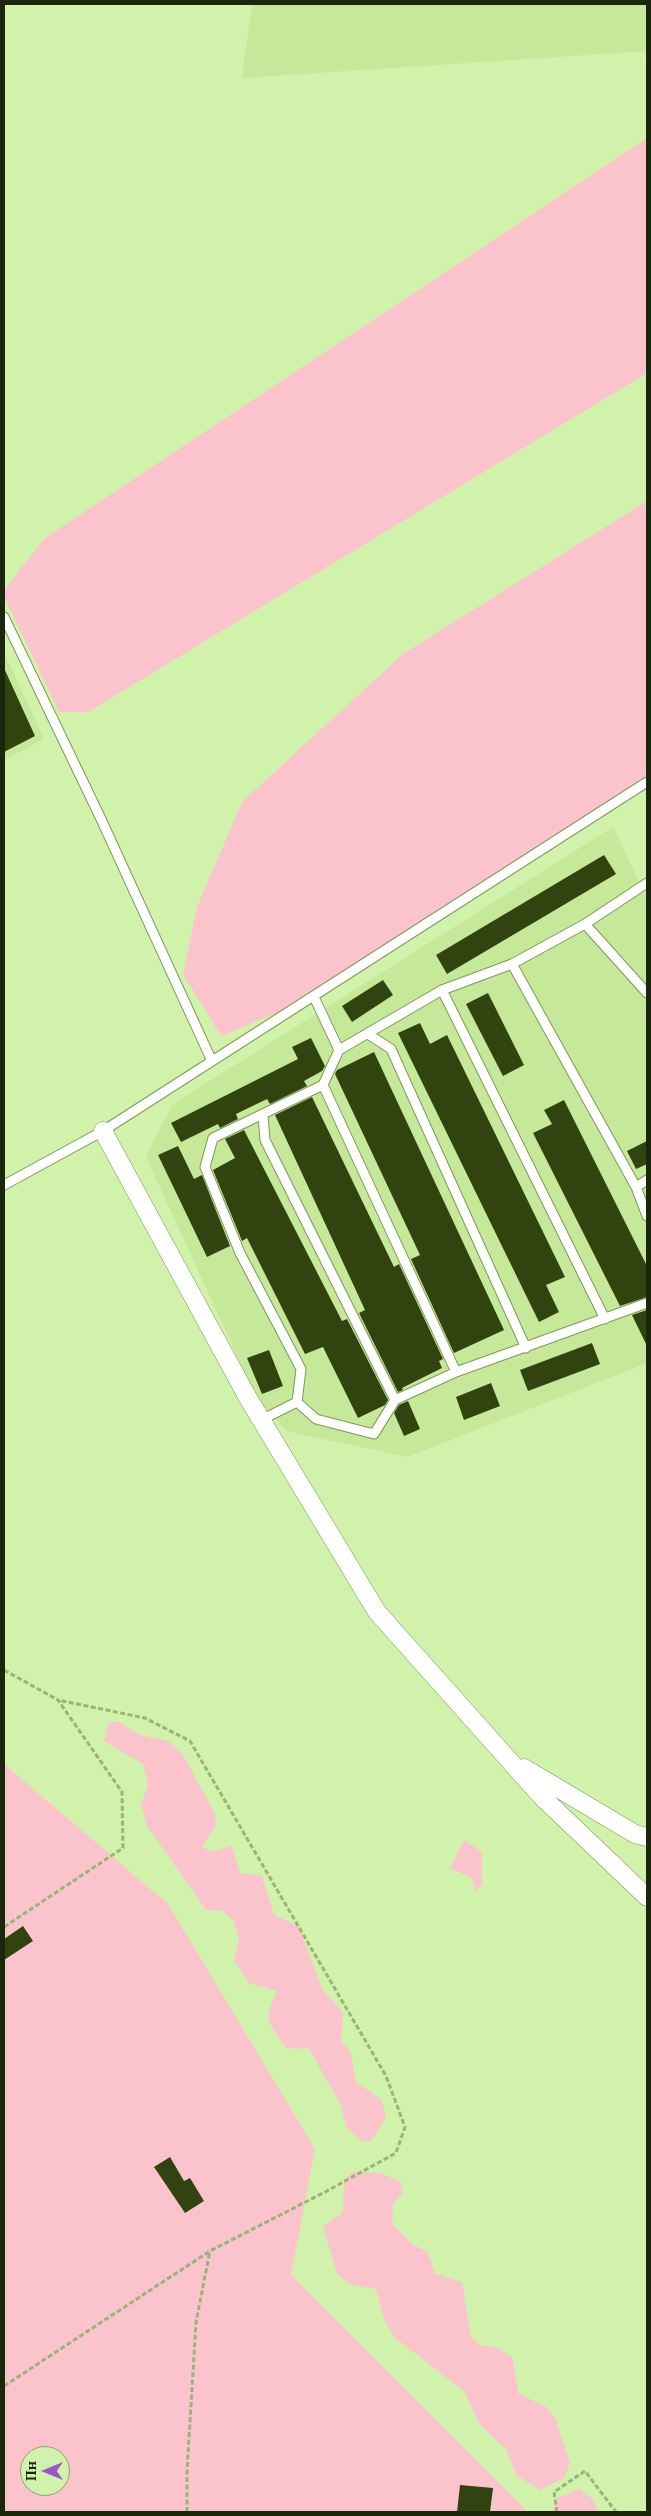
<!DOCTYPE html>
<html>
<head>
<meta charset="utf-8">
<style>
	body { margin:0 }
	#map { position:relative; width:651px; height:2516px; overflow:hidden; background:#d1f2aa; font-family:"PT Serif",serif }
	canvas { display:block }
	.frame { position:absolute; inset:0; border:5px solid #1b270a; pointer-events:none }
	.north { position:absolute; left:20px; top:2446px; width:50px; height:50px; box-sizing:border-box; background:#d1f2aa; border:1px solid #88a16a; border-radius:50%; rotate:270deg; font-size:14px; font-weight:700; line-height:20px; text-align:center; color:#1b270a }
	.north::after { content:''; display:block; margin:auto; width:18px; height:22px; background:#9856cb; clip-path:polygon(50% 0,100% 100%,50% 72%,0 100%) }
</style>
</head>
<body>
<div id="map">
<canvas width="651" height="2516"></canvas>
<div class="frame"></div>
<div class="north">Пн</div>
</div>
<script>
const g = document.querySelector('canvas').getContext('2d');
g.lineJoin = 'round';
function paint(path, color) { g.fillStyle = color; g.fill(path, 'evenodd'); }
function stroke(path, color, width, dash) { g.strokeStyle = color; g.lineWidth = width; g.lineCap = dash ? 'butt' : 'round'; g.setLineDash(dash || []); g.stroke(path); }
paint(new Path2D(`
	M 252,4 L 647,4 L 647,51 L 242,78 Z
	M 4,652 L 44,739 L 4,760 Z
	M 613,827 L 647,898 L 647,1363 L 407,1457 L 286,1431 L 256,1397 L 146,1157 L 173,1104 Z`), '#c5e899');
paint(new Path2D(`
	M 647,138 L 647,373 L 88,712 L 59,712 L 4,596 L 4,590 L 45,538 Z
	M 647,501 L 647,777 L 314,997 L 221,1036 L 183,974 L 197,907 L 242,802 L 403,654 Z
	M 118,1721 L 139,1735 L 168,1741 L 182,1753 L 215,1814 L 216,1826 L 202,1846 L 211,1852 L 232,1846 L 240,1873 L 262,1876 L 274,1915 L 298,1926 L 323,1990 L 343,2012 L 341,2041 L 351,2053 L 356,2082 L 382,2100 L 386,2117 L 371,2141 L 361,2141 L 346,2127 L 341,2105 L 309,2049 L 286,2048 C 268,2022 263,2021 277,1991 L 249,1983 L 234,1960 L 239,1941 L 234,1921 L 223,1911 L 206,1910 L 147,1826 L 141,1805 L 148,1785 L 143,1764 L 104,1741 L 109,1723 Z
	M 4,1764 L 168,1904 L 315,2149 L 291,2275 L 528,2512 L 4,2512 ZM 30,2456 L 60,2456 L 60,2486 L 30,2486 Z
	M 464,1840 L 482,1852 L 482,1885 L 475,1891 L 472,1878 L 450,1868 Z
	M 352,2172 L 380,2173 L 400,2181 L 403,2192 L 393,2204 L 392,2223 L 412,2244 L 428,2252 L 435,2274 L 462,2282 L 471,2337 L 480,2345 L 498,2348 L 512,2357 L 519,2394 L 545,2406 L 556,2420 L 570,2463 L 564,2478 L 540,2490 L 516,2475 L 506,2449 L 480,2425 L 464,2391 L 394,2337 L 384,2319 L 376,2289 L 349,2284 L 337,2273 L 323,2227 L 343,2212 L 344,2180 Z
	M 579,2489 L 593,2499 L 598,2512 L 552,2512 L 557,2498 Z`), '#fbc4cd');
paint(new Path2D(`
	M 4,668 L 35,736 L 4,752 Z
	M 604,855 L 616,874 L 447,974 L 436,955 Z
	M 383,980 L 393,995 L 352,1022 L 342,1006 Z
	M 488,993 L 524,1065 L 503,1076 L 466,1004 Z
	M 420,1023 L 430,1044 L 447,1035 L 565,1277 L 546,1285 L 559,1312 L 539,1322 L 398,1033 Z
	M 311,1038 L 325,1066 L 322,1071 L 304,1081 L 307,1086 L 270,1104 L 267,1099 L 236,1114 L 238,1119 L 220,1128 L 218,1124 L 181,1142 L 171,1123 L 298,1059 L 292,1047 Z
	M 374,1052 L 504,1330 L 454,1353 L 411,1259 L 420,1255 L 335,1074 L 337,1070 Z
	M 312,1097 L 394,1267 L 399,1264 L 443,1359 L 439,1361 L 442,1368 L 402,1388 L 403,1390 L 398,1392 L 359,1313 L 365,1310 L 275,1115 Z
	M 564,1100 L 647,1266 L 647,1297 L 620,1306 L 533,1133 L 552,1124 L 544,1110 Z
	M 244,1130 L 342,1321 L 347,1319 L 388,1400 L 385,1405 L 358,1418 L 323,1347 L 305,1354 L 247,1238 L 242,1241 L 213,1170 L 235,1158 L 225,1139 Z
	M 647,1141 L 647,1164 L 636,1169 L 627,1151 Z
	M 178,1146 L 194,1179 L 202,1175 L 230,1246 L 207,1257 L 158,1155 Z
	M 647,1310 L 647,1346 L 632,1315 Z
	M 592,1343 L 600,1364 L 528,1391 L 520,1370 Z
	M 269,1350 L 283,1386 L 262,1394 L 247,1358 Z
	M 491,1383 L 500,1406 L 464,1420 L 456,1397 Z
	M 408,1401 L 420,1429 L 404,1436 L 394,1413 L 399,1405 Z
	M 23,1926 L 33,1941 L 4,1960 L 4,1939 Z
	M 170,2157 L 184,2181 L 190,2178 L 204,2201 L 185,2213 L 154,2167 Z
	M 460,2485 L 493,2488 L 490,2512 L 457,2512 Z`), '#314410');
const lane = new Path2D(`
	M 4,617 L 101,819 L 211,1059
	M 585,924 L 647,993
	M 512,964 L 636,1187 L 647,1216
	M 442,990 L 605,1319
	M 314,997 L 339,1050
	M 368,1034 L 391,1049 L 526,1348
	M 323,1085 L 456,1372
	M 263,1116 L 265,1140 L 395,1400
	M 4,1185 L 103,1131 L 647,782
	M 636,1187 L 647,1180
	M 297,1402 L 316,1419 L 374,1434 L 395,1400 L 456,1372 L 647,1303
	M 261,1420 L 297,1402 L 301,1369 L 240,1253 L 205,1167 L 213,1138 L 323,1085 L 339,1050 L 442,990 L 512,964 L 585,924 L 647,883`);
const street = new Path2D(`
	M 103,1131 L 248,1398 L 377,1612 L 541,1796 L 647,1897
	M 524,1768 L 635,1834 L 647,1837`);
stroke(lane, '#7d9b56', 11);
stroke(street, '#7d9b56', 19);
stroke(new Path2D(`
	M 4,1670 L 58,1700 L 122,1792 L 123,1848 L 4,1927
	M 4,2386 L 210,2251 L 325,2192 L 396,2153 L 405,2127 L 386,2076 L 190,1741 L 145,1718 L 58,1700
	M 187,2512 L 187,2472 L 196,2322 L 210,2251
	M 557,2512 L 554,2492 L 585,2471 L 616,2512`), '#99b379', 3, [5, 2.5]);
stroke(lane, '#fff', 9);
stroke(street, '#fff', 18);
</script>
</body>
</html>
